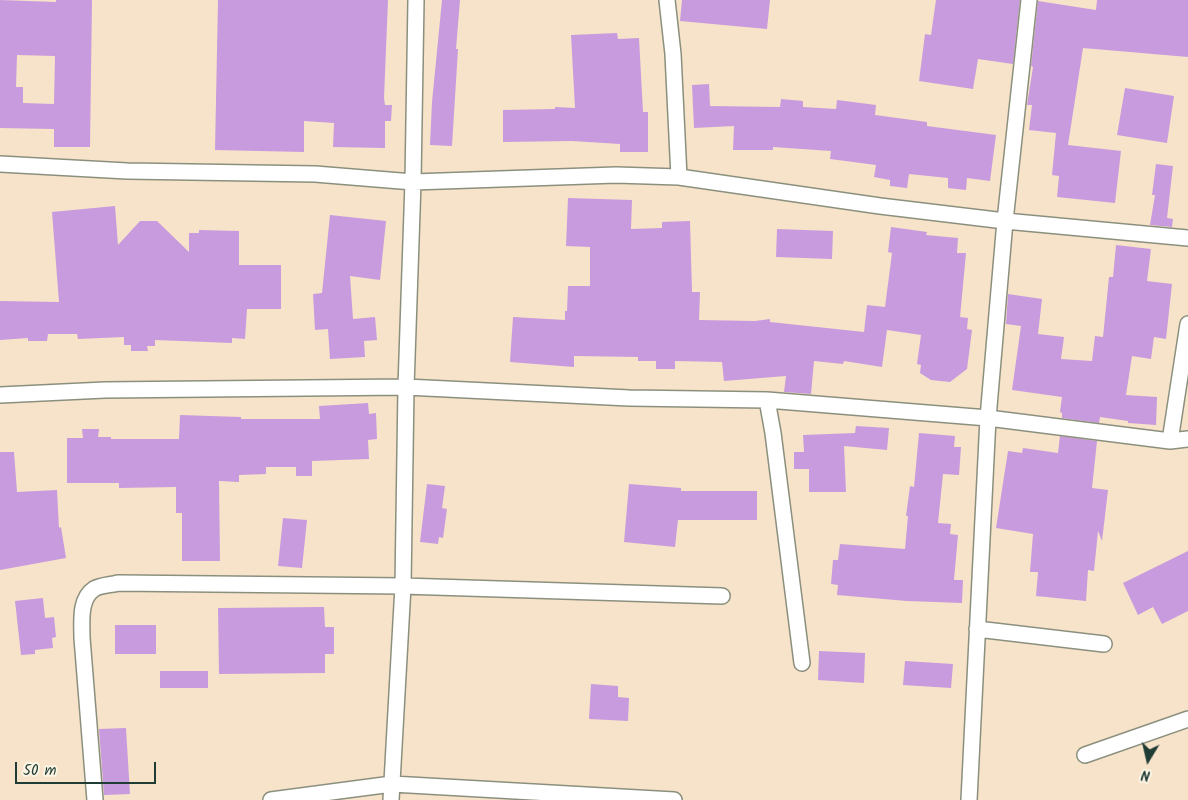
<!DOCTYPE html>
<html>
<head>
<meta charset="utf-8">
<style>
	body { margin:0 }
	#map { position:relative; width:1188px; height:800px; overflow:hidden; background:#f7e3c9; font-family:Kalam,sans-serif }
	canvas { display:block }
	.north { position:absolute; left:1123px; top:735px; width:50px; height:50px; -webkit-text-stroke:4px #fcf5e5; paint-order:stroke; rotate:189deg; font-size:14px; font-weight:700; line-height:20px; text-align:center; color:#1f3d34 }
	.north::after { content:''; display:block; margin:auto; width:18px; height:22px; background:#1f3d34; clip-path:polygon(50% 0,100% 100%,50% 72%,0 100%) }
	.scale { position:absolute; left:15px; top:762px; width:141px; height:22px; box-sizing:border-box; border:2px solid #1f3d34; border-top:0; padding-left:6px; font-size:15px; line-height:18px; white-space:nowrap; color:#1f3d34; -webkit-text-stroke:4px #fcf5e5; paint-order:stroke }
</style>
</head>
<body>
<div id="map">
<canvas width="1188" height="800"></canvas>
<div class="north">N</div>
<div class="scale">50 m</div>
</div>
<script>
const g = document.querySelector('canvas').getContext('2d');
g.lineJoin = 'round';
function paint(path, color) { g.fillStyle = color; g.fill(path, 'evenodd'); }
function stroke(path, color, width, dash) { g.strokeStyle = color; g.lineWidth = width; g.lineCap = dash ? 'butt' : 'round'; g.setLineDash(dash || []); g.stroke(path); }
paint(new Path2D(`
	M 0,0 L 56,2 L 56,0 L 92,0 L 90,147 L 54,147 L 54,129 L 0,128 ZM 17,55 L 55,56 L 54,104 L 23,103 L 23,87 L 16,87 Z
	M 218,0 L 388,0 L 384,98 L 385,105 L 392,105 L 391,121 L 385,121 L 385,148 L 333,147 L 334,123 L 304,121 L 304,152 L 215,150 Z
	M 442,0 L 460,0 L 456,49 L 458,49 L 452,146 L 430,145 L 432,102 Z
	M 682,0 L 770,0 L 767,29 L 680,21 Z
	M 936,0 L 1020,0 L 1013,64 L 978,59 L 973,89 L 919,81 L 925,34 L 931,35 Z
	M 1097,0 L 1188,0 L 1188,57 L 1083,48 L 1068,145 L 1121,151 L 1115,203 L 1057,197 L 1059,176 L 1052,175 L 1056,133 L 1029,130 L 1032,105 L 1027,105 L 1033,67 L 1031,66 L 1038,1 L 1096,10 Z
	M 617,33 L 618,39 L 639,38 L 643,112 L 648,112 L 648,152 L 620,152 L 620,144 L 572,141 L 503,142 L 503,110 L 555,109 L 555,107 L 575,108 L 571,35 Z
	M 709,84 L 710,106 L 780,107 L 781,99 L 803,101 L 803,107 L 836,109 L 837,100 L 876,105 L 875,115 L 927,122 L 927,126 L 996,135 L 990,181 L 967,178 L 966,190 L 948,188 L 948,178 L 909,174 L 907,188 L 890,186 L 890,180 L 874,177 L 876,165 L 830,159 L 831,151 L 773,147 L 773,150 L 733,150 L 734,126 L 694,128 L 692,85 Z
	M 1125,88 L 1174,96 L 1167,143 L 1117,135 Z
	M 1156,164 L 1173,166 L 1167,218 L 1173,219 L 1172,227 L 1150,225 L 1155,195 L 1152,195 Z
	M 568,198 L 632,200 L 631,229 L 662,228 L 662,222 L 690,221 L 692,292 L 700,292 L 699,320 L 755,321 L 770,319 L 770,322 L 864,332 L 867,305 L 885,307 L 892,253 L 888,252 L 891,227 L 927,232 L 926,235 L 958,238 L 957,253 L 966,253 L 960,317 L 968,318 L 967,329 L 972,330 L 967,369 L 950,382 L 931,380 L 920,373 L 921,365 L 917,364 L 921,335 L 887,330 L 882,367 L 844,361 L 843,364 L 814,361 L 811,394 L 784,392 L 786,376 L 724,381 L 722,362 L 675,361 L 675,369 L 656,369 L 656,361 L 638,361 L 638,357 L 574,356 L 574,367 L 510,362 L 513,317 L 565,320 L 565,311 L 567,311 L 568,286 L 590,286 L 590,247 L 566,246 Z
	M 115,206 L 118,245 L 140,221 L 157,221 L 189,252 L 189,233 L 199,233 L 199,230 L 239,231 L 239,265 L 281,265 L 281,309 L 247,309 L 245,339 L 232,338 L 232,343 L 155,340 L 155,346 L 147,346 L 148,351 L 131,351 L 131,345 L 124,345 L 124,337 L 78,339 L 77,334 L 48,334 L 47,341 L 28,341 L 28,338 L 0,340 L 0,301 L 59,302 L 52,212 Z
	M 330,215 L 386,221 L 380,280 L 350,276 L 353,319 L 375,317 L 377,340 L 364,341 L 365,357 L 330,359 L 328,329 L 315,330 L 313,294 L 322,293 Z
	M 777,229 L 833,231 L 832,259 L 776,257 Z
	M 1116,245 L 1151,249 L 1147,281 L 1172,284 L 1166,339 L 1154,337 L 1151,359 L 1132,356 L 1126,395 L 1157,397 L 1156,425 L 1128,423 L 1128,421 L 1100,417 L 1099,423 L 1062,418 L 1062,413 L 1060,412 L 1062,397 L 1012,390 L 1021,326 L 1006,324 L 1008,294 L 1042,299 L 1038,334 L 1064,337 L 1061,359 L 1092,361 L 1095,336 L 1103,337 L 1109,277 L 1113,277 Z
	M 368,403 L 369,414 L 376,413 L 377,439 L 368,440 L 369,459 L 312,461 L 312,476 L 296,476 L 296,467 L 266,467 L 266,474 L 239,475 L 239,482 L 219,481 L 220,561 L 182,561 L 182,513 L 176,513 L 176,487 L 119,488 L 119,483 L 67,483 L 67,438 L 83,438 L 82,429 L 99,429 L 98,437 L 111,437 L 111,439 L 179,439 L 180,415 L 241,417 L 241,419 L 320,419 L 319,406 Z
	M 856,426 L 889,428 L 887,450 L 844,446 L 846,492 L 809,492 L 809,469 L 794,469 L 794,452 L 804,452 L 803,435 L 855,433 Z
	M 919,433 L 955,436 L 954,447 L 961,447 L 959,475 L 943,474 L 938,523 L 951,524 L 950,534 L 958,535 L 954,580 L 963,580 L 962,603 L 907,601 L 837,595 L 838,585 L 831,584 L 833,560 L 838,560 L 840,544 L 905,549 L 908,516 L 906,516 L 910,486 L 914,487 Z
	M 1060,436 L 1097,441 L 1092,488 L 1108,490 L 1102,541 L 1098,531 L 1094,571 L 1088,570 L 1086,601 L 1036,596 L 1038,572 L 1030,572 L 1033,534 L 996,528 L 1008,451 L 1022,453 L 1023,448 L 1058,453 Z
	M 0,452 L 14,452 L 17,492 L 57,490 L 59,528 L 61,527 L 66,558 L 0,570 Z
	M 427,484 L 445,486 L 442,508 L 447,509 L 443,538 L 439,537 L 438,544 L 420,542 Z
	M 629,484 L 681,488 L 681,491 L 757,491 L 757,520 L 678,520 L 675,547 L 624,542 Z
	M 283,518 L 307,520 L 302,568 L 278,566 Z
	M 1188,551 L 1188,611 L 1162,624 L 1153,607 L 1138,615 L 1123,583 Z
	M 43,598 L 45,618 L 54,617 L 56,637 L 52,638 L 53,648 L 35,650 L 35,654 L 21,655 L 15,601 Z
	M 324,607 L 325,627 L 334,627 L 334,654 L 325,654 L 325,673 L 219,674 L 218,608 Z
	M 115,625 L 156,625 L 156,654 L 115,654 Z
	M 819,651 L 865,653 L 864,683 L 818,680 Z
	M 905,661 L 953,664 L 951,688 L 903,685 Z
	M 160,671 L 208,671 L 208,688 L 160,688 Z
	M 591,684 L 618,686 L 618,697 L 629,698 L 628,721 L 589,719 Z
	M 126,728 L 130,794 L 104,795 L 99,729 Z`), '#c89bde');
const street = new Path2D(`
	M 667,0 L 673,54 L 679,177
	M 0,164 L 127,171 L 315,174 L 413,182 L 616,175 L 679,177 L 880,206 L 1005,221 L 1188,238
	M 0,395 L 105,390 L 406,387 L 629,398 L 767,400 L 988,418 L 1170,441 L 1188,439
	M 767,400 L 773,433 L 802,663
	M 1170,441 L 1188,324
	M 977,629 L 1104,644
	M 1085,755 L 1188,719
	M 95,800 L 82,638 C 82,622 79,599 94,589 C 100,585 111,585 118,583 L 403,586 L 722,596
	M 271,800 L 392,784 L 674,800
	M 391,800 L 403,586 L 406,387 L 413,182 L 416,0
	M 969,800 L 988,418 L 1005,221 L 1029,0`);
stroke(street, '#8b907e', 18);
stroke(street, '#fff', 15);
</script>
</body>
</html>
